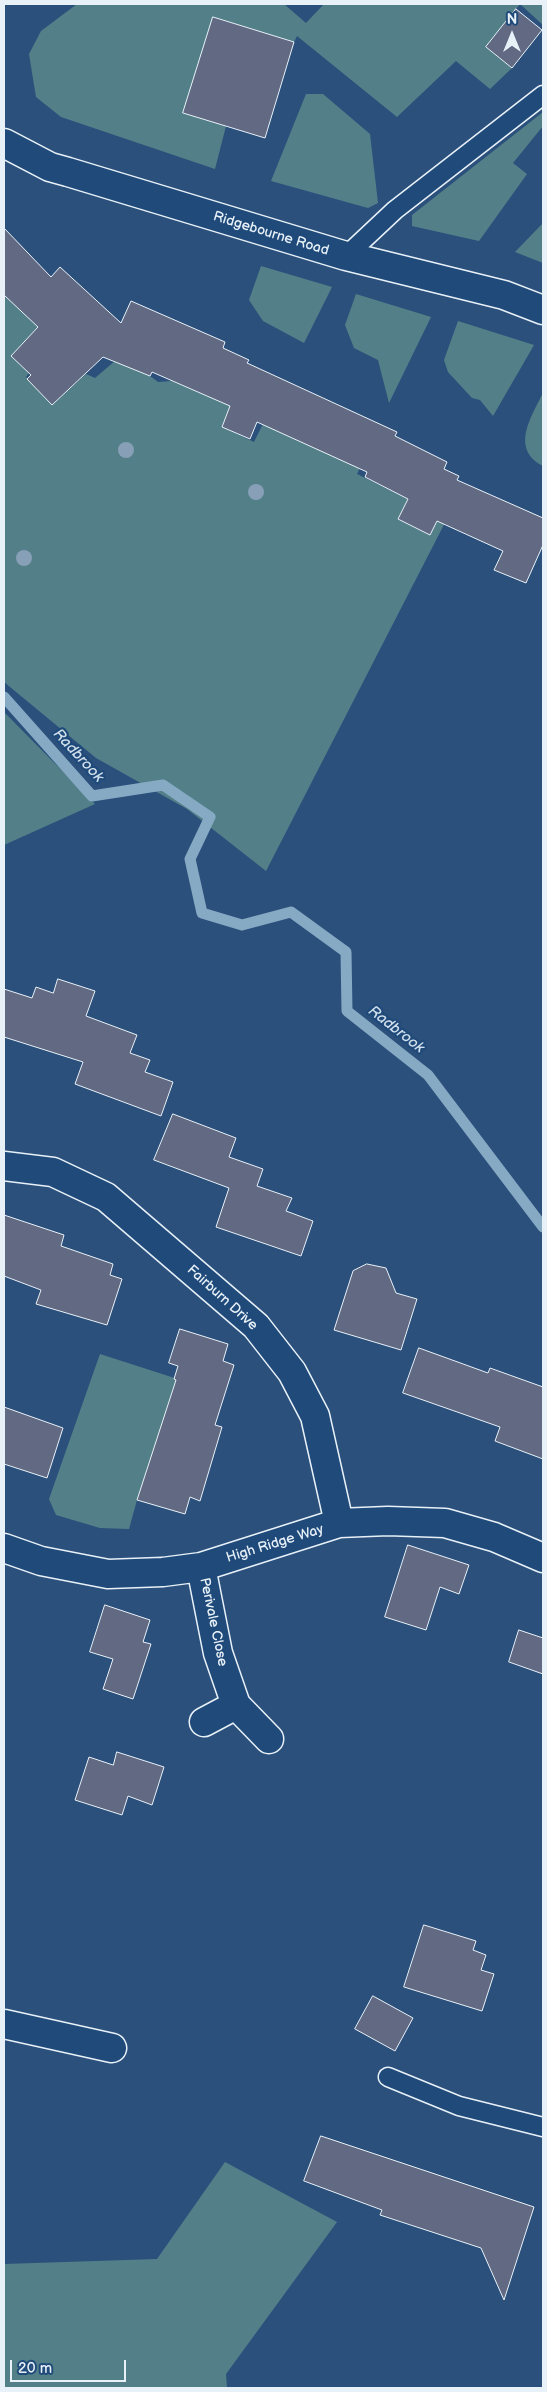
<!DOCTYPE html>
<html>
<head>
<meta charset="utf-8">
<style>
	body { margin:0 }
	#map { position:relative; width:547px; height:2392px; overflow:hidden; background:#2c507c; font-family:"Balsamiq Sans",sans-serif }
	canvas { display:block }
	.frame { position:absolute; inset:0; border:5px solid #e8f1f8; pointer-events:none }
	.north { position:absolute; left:487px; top:10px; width:50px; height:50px; -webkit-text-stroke:4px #1f4a7a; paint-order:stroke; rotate:0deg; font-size:14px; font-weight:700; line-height:20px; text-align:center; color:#e8f1f8 }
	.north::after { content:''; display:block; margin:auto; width:18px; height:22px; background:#e8f1f8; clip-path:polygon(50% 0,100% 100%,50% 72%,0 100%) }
	.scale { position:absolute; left:10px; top:2360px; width:116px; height:22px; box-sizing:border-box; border:2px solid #e8f1f8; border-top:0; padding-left:6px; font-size:15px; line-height:18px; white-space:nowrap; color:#e8f1f8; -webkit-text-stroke:4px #1f4a7a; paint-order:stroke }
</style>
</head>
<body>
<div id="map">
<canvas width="547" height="2392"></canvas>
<div class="frame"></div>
<div class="north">N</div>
<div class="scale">20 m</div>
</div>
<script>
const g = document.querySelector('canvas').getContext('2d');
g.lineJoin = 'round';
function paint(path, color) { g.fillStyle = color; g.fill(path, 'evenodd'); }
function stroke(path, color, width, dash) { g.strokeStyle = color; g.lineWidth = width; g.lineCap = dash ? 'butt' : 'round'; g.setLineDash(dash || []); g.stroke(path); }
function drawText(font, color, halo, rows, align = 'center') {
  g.font = font + ' "Balsamiq Sans",sans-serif'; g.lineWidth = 4.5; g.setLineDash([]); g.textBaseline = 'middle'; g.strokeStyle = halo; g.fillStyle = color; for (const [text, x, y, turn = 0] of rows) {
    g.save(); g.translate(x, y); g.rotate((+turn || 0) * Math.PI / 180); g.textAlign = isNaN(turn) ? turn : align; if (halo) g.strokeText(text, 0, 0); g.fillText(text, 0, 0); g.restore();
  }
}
paint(new Path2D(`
	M 77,4 L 284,4 L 306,23 L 324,4 L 543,4 L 543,25 L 520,4 L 486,47 L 512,68 L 490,89 L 456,61 L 397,117 L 297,36 L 294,42 L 213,17 L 226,126 L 215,169 L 61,117 L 36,97 L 29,54 L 41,31 Z
	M 306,94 L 323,94 L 370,134 L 378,203 L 368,208 L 271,181 Z
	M 543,112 L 543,126 L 513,163 L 527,174 L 479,241 L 412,226 L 412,215 Z
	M 543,223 L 543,263 L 515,252 Z
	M 261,266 L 332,287 L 304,343 L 263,321 L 249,300 Z
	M 4,290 L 38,327 L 11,356 L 29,373 L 26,377 L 52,405 L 86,374 L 95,378 L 115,361 L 150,376 L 158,382 L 172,381 L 207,396 L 233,399 L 222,427 L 254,442 L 263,424 L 363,461 L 357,474 L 408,499 L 398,519 L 430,535 L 445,505 L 452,509 L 266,871 L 187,809 L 96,758 L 4,682 Z
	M 356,294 L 431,317 L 389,403 L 378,360 L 354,348 L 345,325 Z
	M 458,321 L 534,345 L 493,416 L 480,400 L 472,398 L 448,372 L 444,360 Z
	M 543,393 L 543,466 C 510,449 531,417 543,393 Z
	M 4,712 L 95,804 L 4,845 Z
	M 100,1354 L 218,1392 L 169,1443 L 214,1456 L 210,1464 L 137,1500 L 129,1529 L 100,1528 L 56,1515 L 49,1499 Z
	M 225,2162 L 337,2222 L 226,2374 L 227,2388 L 4,2388 L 4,2264 L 157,2259 Z`), '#538088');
stroke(new Path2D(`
	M 4,697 L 92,796 L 163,785 L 210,817 L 190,859 L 202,913 L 242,925 L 291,912 L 346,952 L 347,1011 L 428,1075 L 543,1227`), '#86aac4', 11);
const building = new Path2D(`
	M 516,9 L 542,30 L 512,68 L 486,47 Z
	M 213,17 L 294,42 L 265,138 L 183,113 Z
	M 4,228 L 51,277 L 60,267 L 121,323 L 131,301 L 225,342 L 223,348 L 249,360 L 247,363 L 397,432 L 395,436 L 447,462 L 444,469 L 459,476 L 457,480 L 543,518 L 543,545 L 526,583 L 494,570 L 503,551 L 437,521 L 430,535 L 398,519 L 408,499 L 365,477 L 367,472 L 257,422 L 250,439 L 222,427 L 230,406 L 152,372 L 150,376 L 103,357 L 52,405 L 27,379 L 31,375 L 11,356 L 38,327 L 4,295 Z
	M 58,979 L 95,991 L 86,1016 L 137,1035 L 130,1053 L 150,1060 L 145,1072 L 173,1082 L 161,1116 L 75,1084 L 83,1062 L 4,1037 L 4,989 L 32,998 L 36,987 L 53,993 Z
	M 173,1114 L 236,1138 L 229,1157 L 263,1169 L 257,1186 L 292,1198 L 286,1211 L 313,1221 L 301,1256 L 216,1227 L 229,1188 L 154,1160 Z
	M 4,1215 L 64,1235 L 61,1246 L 113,1264 L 110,1275 L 122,1279 L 107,1325 L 36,1304 L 41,1290 L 4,1276 Z
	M 367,1264 L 386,1268 L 396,1293 L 417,1299 L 401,1350 L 334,1330 L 353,1271 Z
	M 180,1329 L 228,1344 L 223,1361 L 234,1365 L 215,1425 L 222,1427 L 200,1501 L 190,1497 L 185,1514 L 137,1500 L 176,1380 L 174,1379 L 178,1366 L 169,1363 Z
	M 419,1348 L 488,1373 L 490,1368 L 543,1387 L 543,1459 L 495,1441 L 500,1427 L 403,1393 Z
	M 4,1407 L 63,1428 L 47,1478 L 4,1464 Z
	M 408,1545 L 469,1565 L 459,1594 L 440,1587 L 426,1630 L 385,1617 Z
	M 105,1605 L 150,1620 L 143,1642 L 151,1644 L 133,1699 L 103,1689 L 113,1659 L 90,1652 Z
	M 519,1630 L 543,1638 L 543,1674 L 509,1662 Z
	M 117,1752 L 164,1767 L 152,1805 L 128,1796 L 122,1815 L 75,1800 L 89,1757 L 113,1765 Z
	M 424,1925 L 476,1941 L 473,1950 L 486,1955 L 481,1970 L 494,1974 L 482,2011 L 404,1987 Z
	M 373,1996 L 413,2018 L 395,2051 L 355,2029 Z
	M 321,2136 L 534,2207 L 504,2300 L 481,2248 L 380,2215 L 382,2210 L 304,2181 Z`);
paint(building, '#616a82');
stroke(building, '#e8f1f8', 1);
const lane = new Path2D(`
	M 346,256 L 395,210 L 543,95
	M 388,2077 L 459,2106 L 543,2127`);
const street = new Path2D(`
	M 4,143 L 50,167 L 68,172 L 346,256 L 504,295 L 543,310
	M 4,1166 L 53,1172 L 106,1197 L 256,1326 L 292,1372 L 315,1416 L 339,1523
	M 4,1548 L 41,1561 L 108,1574 L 163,1572 L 201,1567 L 339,1523 L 388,1521 L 445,1523 L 494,1537 L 543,1558
	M 201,1567 L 218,1653 L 236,1705 L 269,1739
	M 204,1722 L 236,1705
	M 4,2024 L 112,2048`);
stroke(lane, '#e8f1f8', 21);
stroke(street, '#e8f1f8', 31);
stroke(lane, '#1f4a7a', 18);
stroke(street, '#1f4a7a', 28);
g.fillStyle = '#879fb7';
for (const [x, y] of [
	[126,450],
	[256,492],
	[24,558]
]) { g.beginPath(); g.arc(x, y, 8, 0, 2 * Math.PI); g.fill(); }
drawText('14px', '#e8f1f8', '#1f4a7a', [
	["Ridgebourne Road",271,234,17],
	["Fairburn Drive",222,1298,42],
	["High Ridge Way",275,1544,-17],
	["Perivale Close",213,1622,78]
]);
drawText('italic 15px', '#d0dfeb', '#1f4a7a', [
	["Radbrook",78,756,47],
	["Radbrook",396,1030,38]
]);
</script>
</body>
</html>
